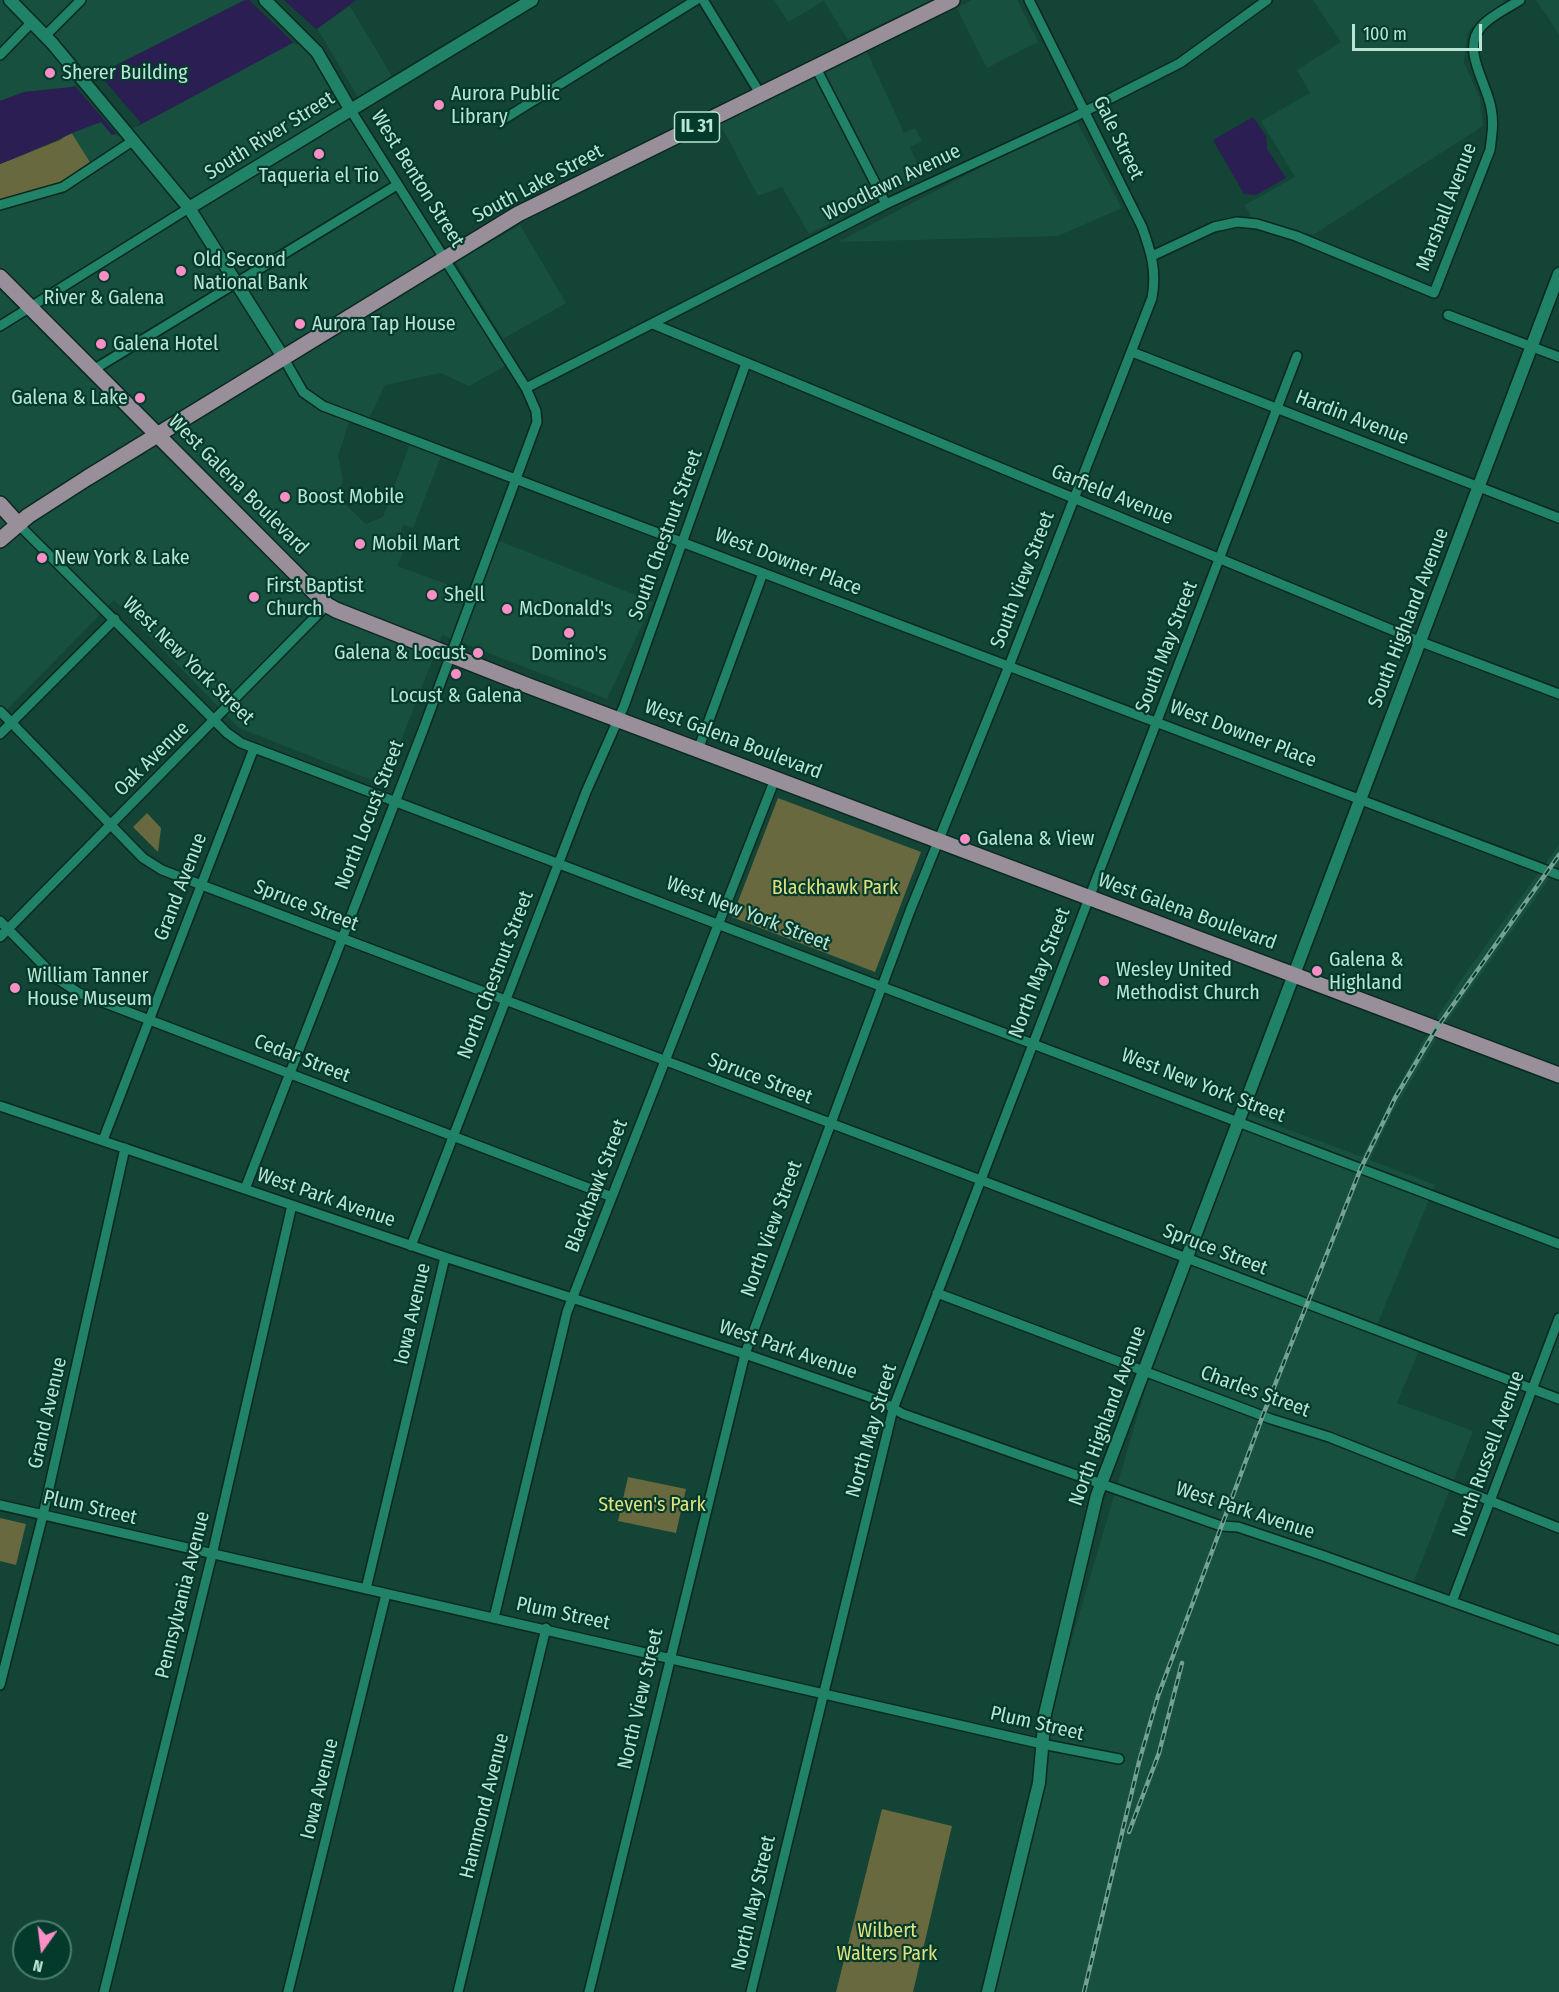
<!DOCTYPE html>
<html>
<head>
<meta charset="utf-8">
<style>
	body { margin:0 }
	#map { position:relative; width:1559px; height:1992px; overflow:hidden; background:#134436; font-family:"Fira Sans Condensed",sans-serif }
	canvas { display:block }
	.north { position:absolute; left:12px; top:1920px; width:60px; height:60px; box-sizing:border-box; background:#043a2b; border:2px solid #4d7e6e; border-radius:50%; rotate:194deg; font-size:16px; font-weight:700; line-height:24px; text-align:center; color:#bae4d3 }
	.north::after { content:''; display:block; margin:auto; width:21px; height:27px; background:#fb8fc5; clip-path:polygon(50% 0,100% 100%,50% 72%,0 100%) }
	.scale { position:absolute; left:1352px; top:24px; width:130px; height:27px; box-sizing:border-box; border:3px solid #bae4d3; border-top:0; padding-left:8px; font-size:18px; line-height:21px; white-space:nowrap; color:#bae4d3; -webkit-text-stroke:4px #043a2b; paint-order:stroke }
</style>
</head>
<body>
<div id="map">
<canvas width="1559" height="1992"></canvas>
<div class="north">N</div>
<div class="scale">100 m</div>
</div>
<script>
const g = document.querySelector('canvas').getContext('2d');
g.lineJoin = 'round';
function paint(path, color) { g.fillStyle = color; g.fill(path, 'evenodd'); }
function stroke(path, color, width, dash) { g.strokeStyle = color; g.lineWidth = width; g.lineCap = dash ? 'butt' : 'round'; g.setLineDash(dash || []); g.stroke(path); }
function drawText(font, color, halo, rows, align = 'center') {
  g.font = font + ' "Fira Sans Condensed",sans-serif'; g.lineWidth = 4.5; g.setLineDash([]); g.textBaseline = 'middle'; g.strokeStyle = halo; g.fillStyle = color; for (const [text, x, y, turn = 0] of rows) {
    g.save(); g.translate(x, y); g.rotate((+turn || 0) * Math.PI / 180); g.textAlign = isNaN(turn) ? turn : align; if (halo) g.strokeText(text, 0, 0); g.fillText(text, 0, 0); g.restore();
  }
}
paint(new Path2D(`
	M 0,0 L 245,0 L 73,87 L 24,92 L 0,101 Z
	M 774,0 L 932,0 L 848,40 L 824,1 L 788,22 Z
	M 972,0 L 1017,0 L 1038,42 L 987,68 L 957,8 Z
	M 1313,0 L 1506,0 L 1468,31 L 1464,63 L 1480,98 L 1483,126 L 1313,235 L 1251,217 L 1245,205 L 1295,177 L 1261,121 L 1310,93 L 1297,70 L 1341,42 Z
	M 1536,0 L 1559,0 L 1559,34 Z
	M 350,6 L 393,78 L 359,99 L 317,28 Z
	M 301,37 L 507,365 L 469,386 L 441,373 L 385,385 L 366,425 L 350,419 L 338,456 L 343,481 L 335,495 L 366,524 L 383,517 L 411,441 L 442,454 L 413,528 L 403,525 L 396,547 L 404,550 L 397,566 L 471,593 L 492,538 L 653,602 L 607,699 L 442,635 L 384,785 L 239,728 L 114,600 L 0,717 L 0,164 L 60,140 L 71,132 L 101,122 L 112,135 Z
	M 867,52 L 904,133 L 915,128 L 922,141 L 910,147 L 923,177 L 809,234 L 782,187 L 758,196 L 719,122 Z
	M 1075,118 L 1122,208 L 1058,236 L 838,242 Z
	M 520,225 L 566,303 L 503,339 L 456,262 Z
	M 1559,845 L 1559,865 L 1446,1023 L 1392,1113 L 1370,1160 L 1435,1185 L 1377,1325 L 1423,1341 L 1397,1403 L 1473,1431 L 1410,1591 L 1559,1646 L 1559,1992 L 989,1992 L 1048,1721 L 1153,1363 L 1247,1114 L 1362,1157 L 1425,1037 L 1460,981 Z
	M 1559,1332 L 1559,1394 L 1539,1386 Z`), '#18503f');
paint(new Path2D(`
	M 71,132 L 91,164 L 53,186 L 0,200 L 0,164 L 60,140 Z
	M 778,798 L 921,852 L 875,972 L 732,917 Z
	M 147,813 L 161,828 L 158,852 L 133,827 Z
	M 628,1477 L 686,1489 L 676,1533 L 618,1521 Z
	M 0,1518 L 26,1524 L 16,1565 L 0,1561 Z
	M 882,1809 L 952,1826 L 913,1992 L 836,1992 Z`), '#68693e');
paint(new Path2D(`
	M 245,0 L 356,0 L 313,32 L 142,124 L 112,135 L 101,122 C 67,134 34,151 0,164 L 0,101 L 24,92 L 73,87 Z
	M 1253,117 L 1266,136 L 1267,149 L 1286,178 L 1256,195 L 1244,194 L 1213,140 Z`), '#2a1e52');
paint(new Path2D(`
	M 249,0 L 284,0 L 318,31 L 296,45 Z
	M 98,73 L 141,123 L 118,136 L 74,85 Z`), '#134436');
const minor = new Path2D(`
	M 703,0 L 761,95
	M 45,36 L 81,0
	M 0,55 L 32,22
	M 816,68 L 886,204
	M 504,119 L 696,0
	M 0,205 L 63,187 L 134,140
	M 1152,256 L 1214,227 L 1237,222 L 1257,224 L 1296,236 L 1434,293 L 1490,150 C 1492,135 1494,122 1491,108 C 1487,83 1461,50 1481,27 C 1490,16 1508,8 1520,0
	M 1448,315 L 1559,357
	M 653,324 L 1421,642 L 1559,694
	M 0,326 L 189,208
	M 1132,352 L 1559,518
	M 283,357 L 303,392 L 323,406 L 1559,875
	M 93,370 L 397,185
	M 526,388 L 886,204 L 1074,117 L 1180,63 L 1267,0
	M 18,524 L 227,733 L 241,743 L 1559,1244
	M 0,711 L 143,858 L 162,870 L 1559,1399
	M 0,734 L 115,619
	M 698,750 L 763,573
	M 0,921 L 56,978 L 79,993 L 612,1197
	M 0,937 L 327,605
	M 0,1106 L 445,1257 L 745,1354 L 881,1401 L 903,1414 L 1221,1526 L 1238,1527 L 1324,1556 L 1559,1640
	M 103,1140 L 254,748
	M 245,1189 L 423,730 L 537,422 L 536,411 L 526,388 L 350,109
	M 411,1246 L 586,792 L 624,706 L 746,363
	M 937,1293 L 1271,1419 L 1329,1437 L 1559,1528
	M 0,1505 L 1042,1744 L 1119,1759
	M 366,1589 L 445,1257
	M 1452,1602 L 1559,1318
	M 494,1618 L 567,1312 L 775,779
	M 0,1685 L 43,1515 L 125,1148
	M 104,1992 L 212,1555 L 292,1205
	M 288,1992 L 386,1594
	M 458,1992 L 546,1628
	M 589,1992 L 745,1354 L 910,911 L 1009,666 L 1152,298 C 1157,271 1151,252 1142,227 L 1029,0
	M 751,1992 L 893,1409 L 1297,356`);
const tertiary = new Path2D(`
	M 10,0 L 52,43 L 189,208 L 283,357
	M 265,0 L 317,52 L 350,109
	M 189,208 L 532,0
	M 988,1992 L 1039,1783 L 1045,1714 L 1097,1495 L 1559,274`);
const primary = new Path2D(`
	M 0,277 L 327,605 L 336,610 L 529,686 L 1559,1075
	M 0,504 L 18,524
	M 0,540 L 28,516 L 87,478 L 518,214 L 952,0`);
stroke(minor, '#0b281f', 12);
stroke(tertiary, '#0b281f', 15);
stroke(primary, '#0b281f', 18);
stroke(minor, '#208266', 9);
stroke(tertiary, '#208266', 12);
stroke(primary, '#988f9b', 15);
const rail = new Path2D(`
	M 1129,1832 L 1159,1753 L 1182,1663
	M 1084,1992 L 1139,1762 L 1158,1696 L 1263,1415 L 1361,1168 L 1395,1098 L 1436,1029 L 1559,855`);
stroke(rail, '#74a191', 4.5);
stroke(rail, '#043a2b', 2, [7]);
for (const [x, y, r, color] of [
	[50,73,6,"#fb8fc5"],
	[439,105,6,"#fb8fc5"],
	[319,154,6,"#fb8fc5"],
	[181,271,6,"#fb8fc5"],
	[104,276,6,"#fb8fc5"],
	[300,324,6,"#fb8fc5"],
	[101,344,6,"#fb8fc5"],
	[140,398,6,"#fb8fc5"],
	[285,497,6,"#fb8fc5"],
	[360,544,6,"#fb8fc5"],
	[42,558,6,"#fb8fc5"],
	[432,595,6,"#fb8fc5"],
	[254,597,6,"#fb8fc5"],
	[507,609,6,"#fb8fc5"],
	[569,633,6,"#fb8fc5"],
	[478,653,6,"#fb8fc5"],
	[456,674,6,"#fb8fc5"],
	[965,839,6,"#fb8fc5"],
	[1317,971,6,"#fb8fc5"],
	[1104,981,6,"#fb8fc5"],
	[15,988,6,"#fb8fc5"]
]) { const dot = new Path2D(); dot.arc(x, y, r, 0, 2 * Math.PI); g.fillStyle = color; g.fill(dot); stroke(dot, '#043a2b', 2); }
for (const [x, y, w] of [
	[697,127,45]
]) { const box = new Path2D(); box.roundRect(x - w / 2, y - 15, w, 30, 4.5); g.fillStyle = '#043a2b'; g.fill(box); stroke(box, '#bae4d3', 1.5); }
drawText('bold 18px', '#bae4d3', null, [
	["IL 31",697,127]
]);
drawText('20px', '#bae4d3', '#043a2b', [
	["Sherer Building",62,73],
	["Aurora Public",451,94],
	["Library",451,117],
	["Taqueria el Tio",319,176,"center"],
	["Old Second",193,260],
	["National Bank",193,283],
	["River & Galena",104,298,"center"],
	["Aurora Tap House",312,324],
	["Galena Hotel",113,344],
	["Galena & Lake",128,398,"right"],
	["Boost Mobile",297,497],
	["Mobil Mart",372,544],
	["New York & Lake",54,558],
	["First Baptist",266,586],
	["Church",266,609],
	["Shell",444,595],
	["McDonald's",519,609],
	["Galena & Locust",466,653,"right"],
	["Domino's",569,654,"center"],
	["Locust & Galena",456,696,"center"],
	["Galena & View",977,839],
	["Galena &",1329,960],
	["Highland",1329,983],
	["Wesley United",1116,970],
	["Methodist Church",1116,993],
	["William Tanner",27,976],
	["House Museum",27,999]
], 'left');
drawText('20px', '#bae4d3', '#043a2b', [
	["South River Street",270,136,-32],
	["Gale Street",1118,138,64],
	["West Benton Street",417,179,58],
	["Woodlawn Avenue",892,183,-26],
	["South Lake Street",538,184,-28],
	["Marshall Avenue",1447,207,-69],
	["Hardin Avenue",1352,418,21],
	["West Galena Boulevard",238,485,45],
	["Garfield Avenue",1112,495,22],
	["South Chestnut Street",666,535,-70],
	["West Downer Place",788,562,21],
	["South View Street",1023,580,-69],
	["South Highland Avenue",1409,618,-69],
	["South May Street",1167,647,-69],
	["West New York Street",188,661,44],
	["West Downer Place",1243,734,21],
	["West Galena Boulevard",733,740,21],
	["Oak Avenue",152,759,-45],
	["North Locust Street",370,815,-69],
	["Grand Avenue",181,887,-69],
	["Spruce Street",306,906,21],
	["West Galena Boulevard",1187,912,20],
	["West New York Street",748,914,21],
	["North May Street",1040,973,-69],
	["North Chestnut Street",496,975,-69],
	["Cedar Street",302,1059,21],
	["Spruce Street",760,1079,21],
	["West New York Street",1203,1086,21],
	["Blackhawk Street",597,1186,-69],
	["West Park Avenue",326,1198,19],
	["North View Street",772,1229,-70],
	["Spruce Street",1215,1250,21],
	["Iowa Avenue",413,1314,-77],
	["West Park Avenue",788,1350,19],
	["Charles Street",1255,1392,20],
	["Grand Avenue",48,1413,-77],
	["North Highland Avenue",1108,1416,-70],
	["North May Street",872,1431,-74],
	["North Russell Avenue",1489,1454,-70],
	["Plum Street",90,1508,13],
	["West Park Avenue",1245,1511,18],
	["Pennsylvania Avenue",183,1595,-76],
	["Plum Street",563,1614,12],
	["North View Street",641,1699,-77],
	["Plum Street",1037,1724,13],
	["Iowa Avenue",320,1789,-76],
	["Hammond Avenue",485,1806,-76],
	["North May Street",754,1903,-77]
]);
drawText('20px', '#dfe17f', '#043a2b', [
	["Blackhawk Park",835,888],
	["Steven's Park",652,1505],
	["Wilbert",887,1931],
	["Walters Park",887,1954]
]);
</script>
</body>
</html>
